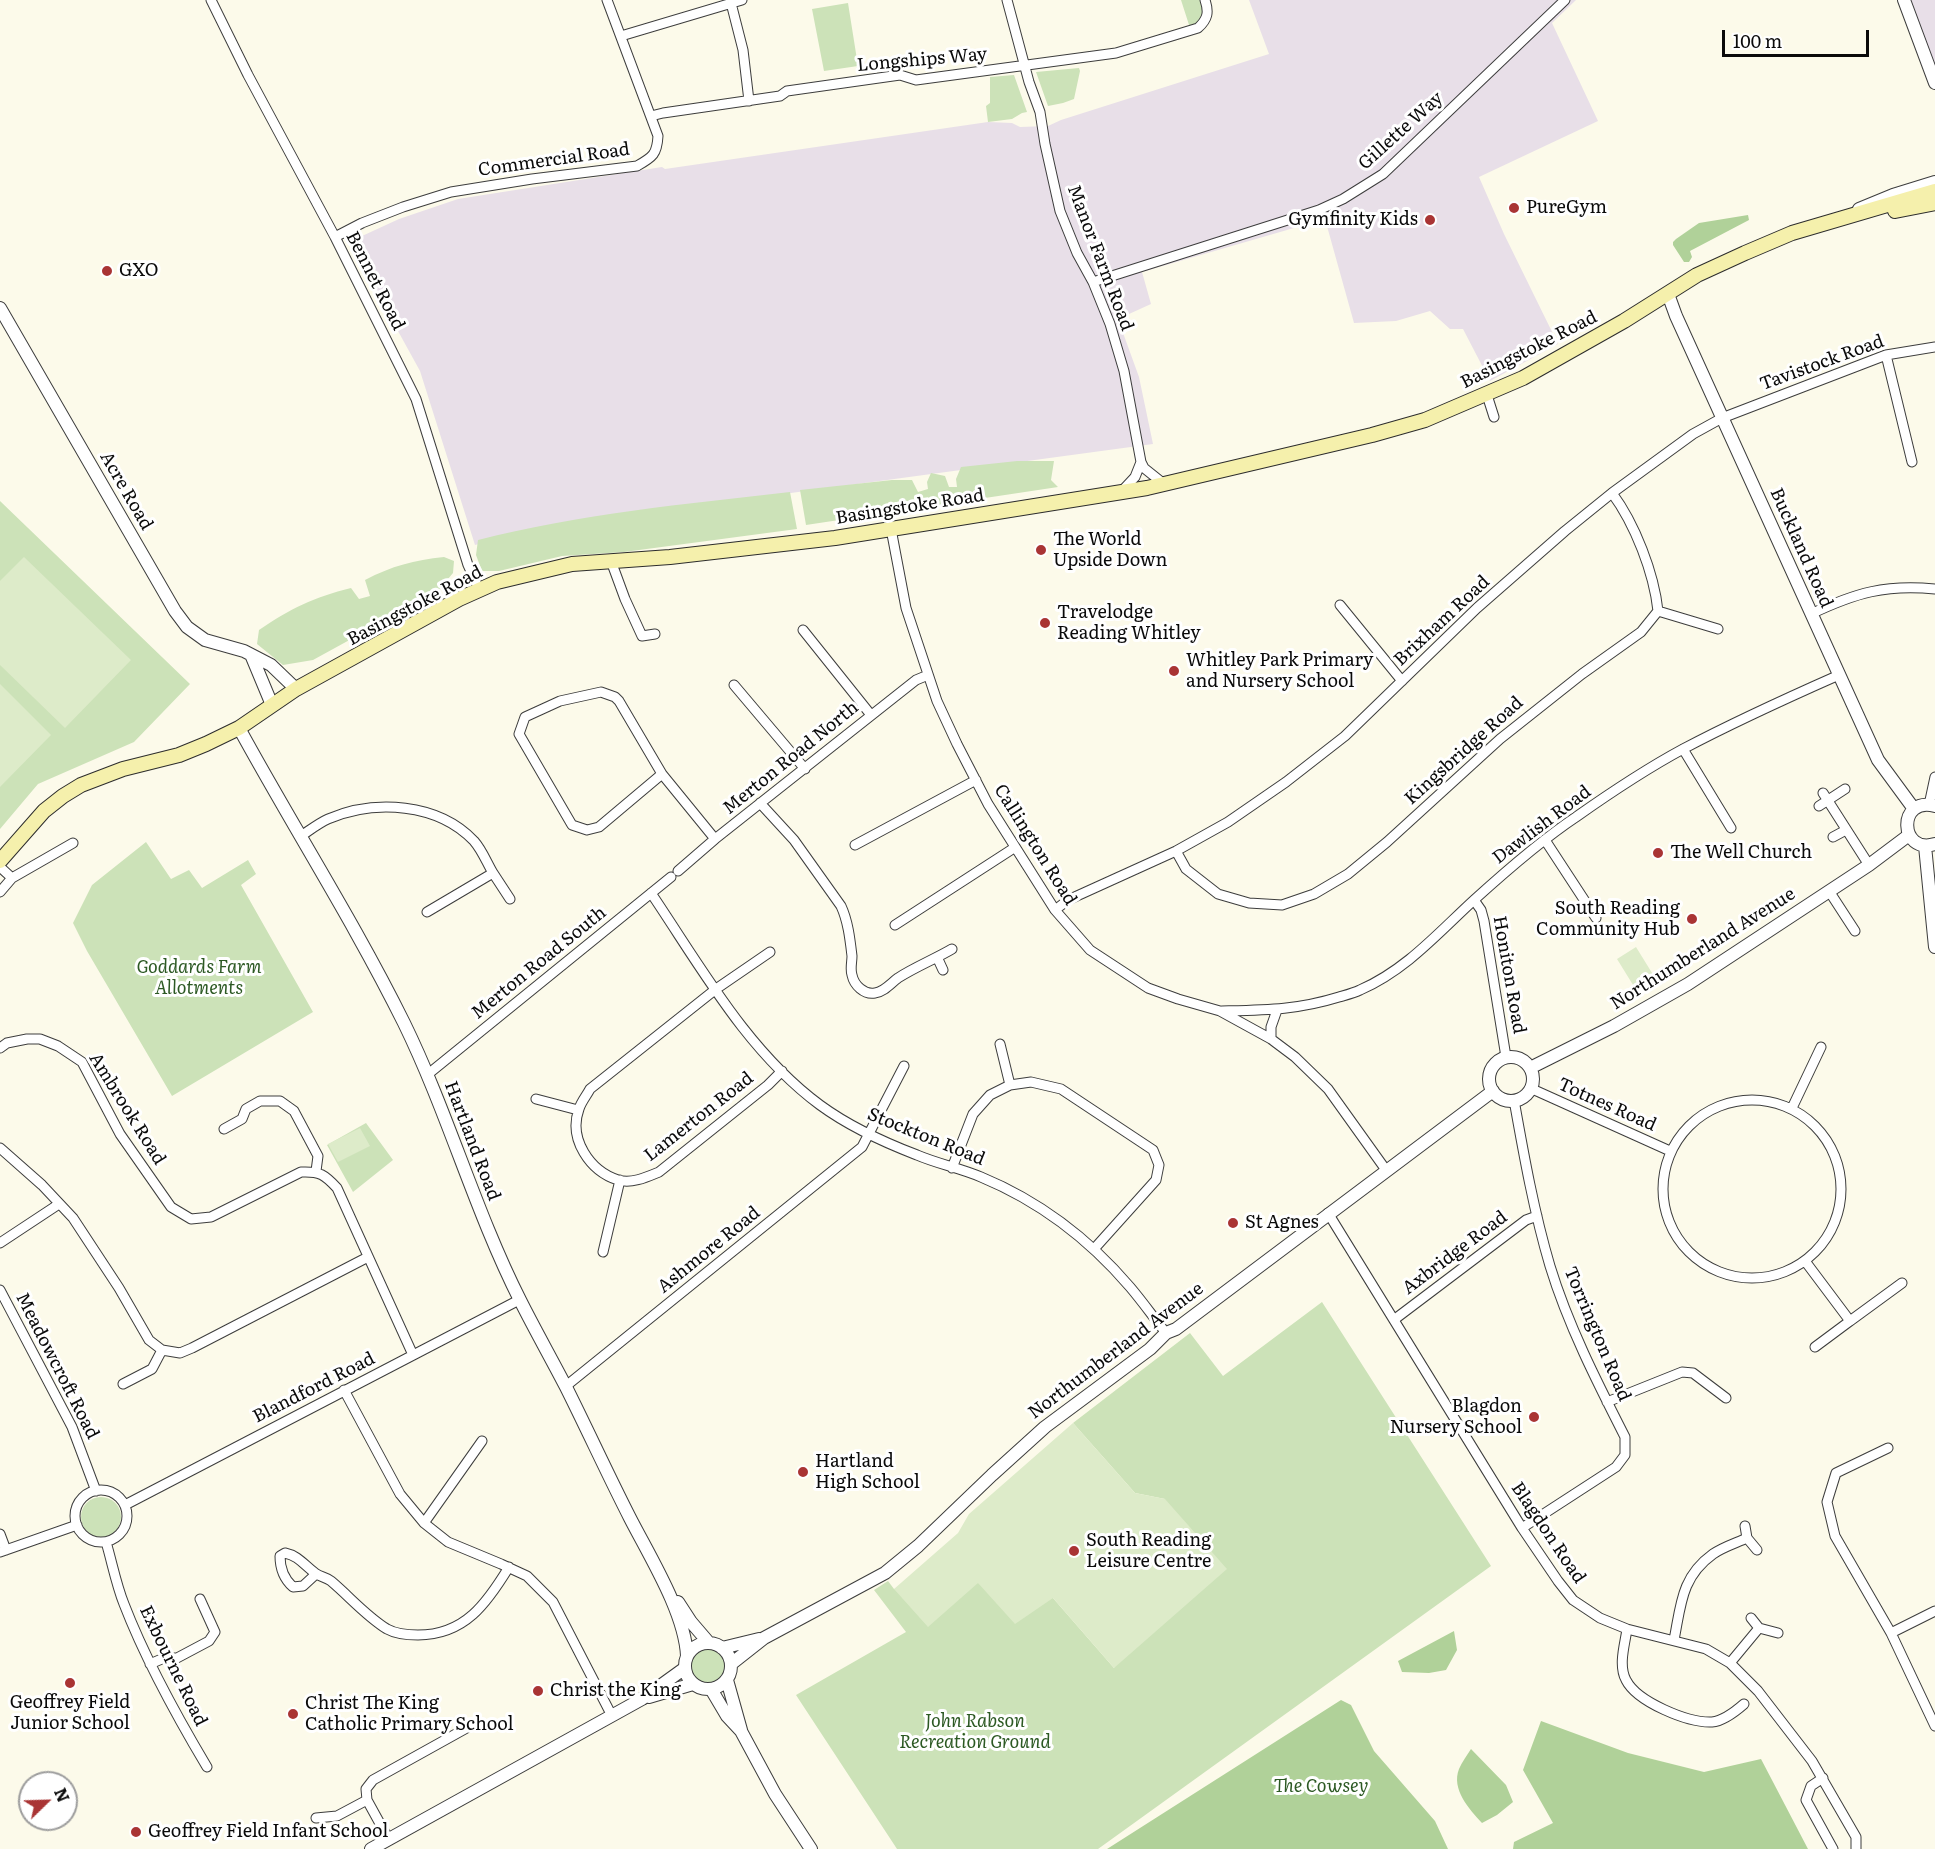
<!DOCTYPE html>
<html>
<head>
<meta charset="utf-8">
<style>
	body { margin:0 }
	#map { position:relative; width:1935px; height:1849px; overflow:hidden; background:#fcfaea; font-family:Literata,serif }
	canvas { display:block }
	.north { position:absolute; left:18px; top:1771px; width:60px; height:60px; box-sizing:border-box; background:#fff; border:2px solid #9d9d9d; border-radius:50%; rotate:67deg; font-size:16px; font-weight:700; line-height:24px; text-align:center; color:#0a0a0a }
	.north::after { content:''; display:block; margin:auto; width:21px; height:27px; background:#a93434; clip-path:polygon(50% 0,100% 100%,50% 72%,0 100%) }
	.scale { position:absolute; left:1722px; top:30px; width:147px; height:27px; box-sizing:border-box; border:3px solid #0a0a0a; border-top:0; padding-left:8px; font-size:18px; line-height:21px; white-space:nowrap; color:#0a0a0a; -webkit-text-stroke:4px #fff; paint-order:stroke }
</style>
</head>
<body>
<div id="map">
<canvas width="1935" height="1849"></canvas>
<div class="north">N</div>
<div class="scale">100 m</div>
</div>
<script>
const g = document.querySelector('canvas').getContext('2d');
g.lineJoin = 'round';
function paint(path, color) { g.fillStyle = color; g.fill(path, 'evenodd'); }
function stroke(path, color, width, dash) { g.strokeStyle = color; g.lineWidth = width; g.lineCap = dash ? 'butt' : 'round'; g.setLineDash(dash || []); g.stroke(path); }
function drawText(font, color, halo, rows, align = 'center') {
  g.font = font + ' Literata,serif'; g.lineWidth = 6; g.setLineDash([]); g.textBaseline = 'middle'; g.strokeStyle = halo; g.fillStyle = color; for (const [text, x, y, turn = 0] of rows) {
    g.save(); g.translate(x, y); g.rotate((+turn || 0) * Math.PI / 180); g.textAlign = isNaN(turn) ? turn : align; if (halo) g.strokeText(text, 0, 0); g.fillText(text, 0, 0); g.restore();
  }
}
paint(new Path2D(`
	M 1249,0 L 1576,0 L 1552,23 L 1598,121 L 1479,177 L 1504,234 L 1558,344 L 1490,381 L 1463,329 L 1450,329 L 1430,311 L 1396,321 L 1354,323 L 1325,219 L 1142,272 L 1151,304 L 1118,319 L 1139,377 L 1153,444 L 547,526 L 475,545 L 420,371 L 349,242 L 399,219 L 458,199 L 662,167 L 665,169 L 988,122 L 1012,123 L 1020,127 L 1048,126 L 1061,120 L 1269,54 Z
	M 1910,0 L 1935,0 L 1935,67 Z`), '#e8dfe8');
paint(new Path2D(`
	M 1181,0 L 1200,0 L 1204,14 L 1200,25 L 1190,28 Z
	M 848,3 L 858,66 L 824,71 L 812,9 Z
	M 1079,68 L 1080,71 L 1074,99 L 1063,103 L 1048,106 L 1036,72 Z
	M 1014,75 L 1027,112 L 1022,113 L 1012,119 L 988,122 L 986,106 L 990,103 L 990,77 Z
	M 1017,461 L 1054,461 L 1051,480 L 1058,487 L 806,525 L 800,490 L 892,480 L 912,480 L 918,492 L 928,489 L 927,482 L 931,473 L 945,476 L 949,487 L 957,487 L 956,479 L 961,467 Z
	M 790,492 L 797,529 L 624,552 L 562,556 L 499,571 L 482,571 L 476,555 L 478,540 C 580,514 685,504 790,492 Z
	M 0,501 L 190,684 L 134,742 L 38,784 L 0,829 Z
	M 444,557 L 454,561 L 453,573 L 437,592 L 313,660 L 283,665 L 257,644 L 259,630 C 290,609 314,597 351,588 L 359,599 L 370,596 L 365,580 C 392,566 414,560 444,557 Z
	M 146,842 L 171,879 L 189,870 L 202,888 L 248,860 L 256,874 L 241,885 L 313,1012 L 172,1096 L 87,951 L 73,923 L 92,885 Z
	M 366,1123 L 393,1160 L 353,1192 L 327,1145 Z
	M 1322,1302 L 1491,1566 L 1098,1849 L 897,1849 L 796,1695 L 906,1632 L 874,1590 L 888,1581 L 894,1589 L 978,1583 L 1053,1598 L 1114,1668 L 1165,1499 L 1135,1493 L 1073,1423 L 1190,1333 L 1223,1376 Z
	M81 1517a20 20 0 1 1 40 0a20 20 0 1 1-40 0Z
	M690 1665a18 18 0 1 1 36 0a18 18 0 1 1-36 0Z`), '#cce2b8');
paint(new Path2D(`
	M 1748,215 L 1749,220 L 1690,251 L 1692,257 L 1689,262 L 1684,262 L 1673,245 L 1673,242 L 1676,239 L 1699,223 Z
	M 1454,1631 L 1457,1650 L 1446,1670 L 1429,1673 L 1402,1672 L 1398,1661 Z
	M 1341,1700 L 1351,1705 L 1374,1751 L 1435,1821 L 1448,1849 L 1107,1849 Z
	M 1541,1721 L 1628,1753 L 1704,1772 L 1761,1759 L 1808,1849 L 1513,1849 L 1514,1842 L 1553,1823 L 1523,1770 Z
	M 1471,1749 L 1506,1785 L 1513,1802 L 1497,1815 L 1482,1823 C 1469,1809 1451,1789 1459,1769 C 1462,1762 1467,1755 1471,1749 Z`), '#b0d199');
paint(new Path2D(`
	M 24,557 L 131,660 L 65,728 L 0,665 L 0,581 Z
	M 0,684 L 51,735 L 0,787 Z
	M 1636,947 L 1657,981 L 1638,993 L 1617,959 Z
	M 360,1128 L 370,1146 L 338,1162 L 328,1144 Z
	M 1073,1423 L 1135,1493 L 1165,1499 L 1227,1569 L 1114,1668 L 1053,1598 L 1015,1624 L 978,1583 L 928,1627 L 894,1589 L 958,1533 L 969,1514 Z`), '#ddebc9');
const minor = new Path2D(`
	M 211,0 L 248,75 L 335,237 L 416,399 L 468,565 L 479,589
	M 1007,0 L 1029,82 L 1040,112 L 1045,144 L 1060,211 L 1077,253 L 1093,282 L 1110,324 L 1124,371 L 1141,462 L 1144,468 L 1164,484
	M 731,3 L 743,50 L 749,101
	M 621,36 L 742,0
	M 651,116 L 663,113 L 780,96 L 787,91 L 900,75 L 916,80 L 1116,53 L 1198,28 C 1208,19 1209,12 1205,0
	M 335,237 L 362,223 L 403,207 L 451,192 L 532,179 L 637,166 C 653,157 657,154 658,136 L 607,0
	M 1093,282 L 1319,210 L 1343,199 L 1383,174 L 1565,0
	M 1886,355 L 1912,462
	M 1487,395 L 1494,417
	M 1121,492 L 1135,477 L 1141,462
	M 891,529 L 906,608 L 937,701 L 957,744 L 988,804 L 1055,910 L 1090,950 L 1148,988 L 1178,999 L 1220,1011 L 1271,1039 L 1295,1057 L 1328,1089 L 1386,1170
	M 611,561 L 625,599 L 642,636 L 655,634
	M 1340,605 L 1402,681
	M 1658,611 L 1718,629
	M 1811,614 C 1855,593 1886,584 1935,589
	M 803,630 L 871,715
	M 734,685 L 805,769
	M 1683,749 L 1731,828
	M 662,774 L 619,701 L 615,697 L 601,692 L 560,701 L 525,717 L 519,734 L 572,825 L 587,830 L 599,827 L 662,774 L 715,839
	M 1823,793 L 1869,865
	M 760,803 L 794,840 L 841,906 C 848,921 850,939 852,956 C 852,962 850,969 852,975 C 854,985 864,995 875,993 C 884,992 891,983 898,978 C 915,967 935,959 952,949
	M 1929,805 L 1935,777
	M 1819,806 L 1845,789
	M 301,836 C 310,830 319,823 328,819 C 375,799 438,803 474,841 C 482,850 487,863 493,873 L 427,912
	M 1833,837 L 1846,830
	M 1545,840 L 1596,918
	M 855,845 L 976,780
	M 1176,851 L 1186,869 L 1218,894 L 1249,903 L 1282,905 L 1314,894 L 1348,874 L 1387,842 L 1500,739 L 1582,674 L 1641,632 L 1658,611 C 1654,573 1635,524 1612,493
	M 0,867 L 12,878
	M 678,871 L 715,839 L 916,680 L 928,675
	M 493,873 L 510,899
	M 1829,891 L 1855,931
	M 0,892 L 12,878 L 73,843
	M 651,893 C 701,967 747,1051 820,1105 C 850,1127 883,1142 917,1155 C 938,1164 960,1168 981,1177 C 1039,1201 1089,1239 1130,1287 C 1142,1301 1154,1318 1166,1333
	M 1474,900 L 1481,910 L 1484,921 L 1506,1057
	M 1055,910 L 1068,900 L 1176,851 L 1228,822 L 1286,782 L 1345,736 L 1477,608 L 1565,531 L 1612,493 L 1693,434 L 1722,418 L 1886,355 L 1935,347
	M 895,925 L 1014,848
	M 770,952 L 716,989 L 590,1089 C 587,1095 581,1102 579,1109 C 568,1139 590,1171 618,1180 C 632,1184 647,1177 659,1172 L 768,1085 L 782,1071
	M 937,957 L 943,970
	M 1222,1011 C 1266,1010 1297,1010 1339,997 C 1346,995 1354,993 1360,990 C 1406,970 1438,933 1474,900 C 1506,871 1540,841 1576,817 C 1610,793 1646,769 1683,749 C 1734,722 1787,698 1839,675
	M 1271,1039 L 1271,1027 L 1277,1010
	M 1000,1044 L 1010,1085
	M 0,1048 L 7,1043 L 27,1039 L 40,1039 L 58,1046 L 82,1062 L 120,1134 L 171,1207 L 191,1219 L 211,1217 L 301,1172 C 320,1171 325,1175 337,1188 L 413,1355
	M 427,1075 L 671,877
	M 1530,1088 L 1670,1151
	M 536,1099 L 578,1110
	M 1514,1100 C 1524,1156 1534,1212 1550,1266 C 1568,1325 1597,1382 1625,1437 L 1625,1455 L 1616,1467 L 1522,1528
	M1663 1189a89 89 0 1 1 178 0a89 89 0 1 1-178 0Z
	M 1792,1108 L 1821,1047
	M 224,1129 L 242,1119 L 246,1109 L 260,1101 L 280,1101 L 294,1111 L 318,1156 L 316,1171
	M 0,1148 L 42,1185 L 73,1218 L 119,1288 L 149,1340 L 162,1350 L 180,1353 L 192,1348 L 368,1257
	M 952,1168 L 973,1114 L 990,1095 L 1010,1085 L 1031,1082 L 1061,1089 L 1153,1150 L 1159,1165 L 1156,1180 L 1094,1249
	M 1328,1213 L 1522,1528 L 1558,1581 L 1573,1600 L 1600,1618 L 1627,1629 L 1706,1649 L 1730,1663 L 1758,1691 L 1812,1761 L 1856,1837 L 1856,1849
	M 0,1243 L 59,1204
	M 603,1252 L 620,1180
	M 1805,1261 L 1850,1321 L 1902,1283
	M 0,1290 L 72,1427 L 96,1491
	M 1395,1319 L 1526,1220 L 1537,1216
	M 1815,1347 L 1850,1321
	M 123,1384 L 152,1369 L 162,1350
	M 566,1386 L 862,1147 L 904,1066
	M 344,1390 L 400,1494 L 424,1523 L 448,1542 L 501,1564 L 527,1576 L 553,1602 L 612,1716
	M 1607,1402 L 1682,1372 L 1693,1373 L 1726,1398
	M 1888,1448 L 1836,1473 L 1827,1502 L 1835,1536 L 1891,1633
	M75 1516a26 26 0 1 1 52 0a26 26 0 1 1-52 0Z
	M 125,1505 L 519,1300
	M 424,1523 L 482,1441
	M 1745,1526 L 1747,1538
	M 0,1534 L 6,1550
	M 106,1542 C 112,1562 116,1584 124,1604 C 146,1661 176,1715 207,1767
	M 0,1552 L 77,1525
	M 316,1574 L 303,1586 L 293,1587 C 284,1579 280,1568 280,1556 L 285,1553 C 299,1556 304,1565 315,1573 C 320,1577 326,1577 331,1581 C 350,1597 366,1616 387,1629 C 396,1634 408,1635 418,1635 C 465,1635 487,1603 509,1567
	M 1935,1611 L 1891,1633 L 1935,1726
	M 1751,1618 L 1759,1628
	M 1627,1629 C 1625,1644 1618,1665 1626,1680 C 1637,1702 1688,1723 1712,1722 C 1723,1721 1736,1711 1744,1704
	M 1674,1640 C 1681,1605 1681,1577 1713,1554 C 1723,1547 1736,1543 1747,1538 L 1757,1550
	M 1730,1663 L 1759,1628 L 1778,1633
	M 150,1664 L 164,1658 L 177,1658 L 209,1641 L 215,1632 L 200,1599
	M 1823,1778 L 1811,1786 L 1806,1800 L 1833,1849
	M 316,1818 L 337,1816 L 367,1800
	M 389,1840 L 367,1800 L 366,1789 L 373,1780 L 472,1725`);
const tertiary = new Path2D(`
	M 1904,0 L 1935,83
	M 1859,209 L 1893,195 L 1935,182
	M 1668,294 L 1676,316 L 1878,760 L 1914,809
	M 0,308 L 175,611 L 187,627 L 205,640 L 244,651 L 271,665 L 296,689
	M 252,657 L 272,705
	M 239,728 C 293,827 354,922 404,1023 C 448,1113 475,1211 520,1300 C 535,1330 551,1358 566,1387 C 588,1431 608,1475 630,1518 C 650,1557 685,1613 687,1656
	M 1935,806 C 1897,796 1899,855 1935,844
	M 1925,846 L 1935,947
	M1489 1079a22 22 0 1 1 44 0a22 22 0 1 1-44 0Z
	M 1530,1068 L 1614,1026 L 1688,984 L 1869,865 L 1909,835
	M 678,1602 L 691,1622 L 709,1643
	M685 1666a23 23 0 1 1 46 0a23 23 0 1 1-46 0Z
	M 722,1648 L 759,1639
	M 731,1664 L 764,1638 L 885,1573 L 918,1546 L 992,1475 L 1045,1427 L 1150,1349 L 1166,1333 L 1176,1329 L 1493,1091
	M 727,1680 L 741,1730
	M 711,1689 L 727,1716 L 741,1731 L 775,1794 L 811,1849
	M 649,1697 L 693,1684
	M 371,1849 L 642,1699 L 685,1668`);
const secondary = new Path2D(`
	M 1895,211 L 1935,203
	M 0,861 L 44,811 L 63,796 L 81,785 L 123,769 L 179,755 L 206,744 L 239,728 L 296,689 L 459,599 L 497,582 L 572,564 L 670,557 L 835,538 L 1147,488 L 1372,435 L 1425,420 L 1523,378 L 1624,321 L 1697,275 L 1745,253 L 1792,233 L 1935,191`);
stroke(minor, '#3d3d3d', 11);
stroke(tertiary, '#3d3d3d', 14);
stroke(secondary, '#2c2c2c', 16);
stroke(minor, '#fff', 9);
stroke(tertiary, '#fff', 12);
stroke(secondary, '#f5f0ac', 14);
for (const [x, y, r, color] of [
	[1514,208,6,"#a93434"],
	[1430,220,6,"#a93434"],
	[107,271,6,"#a93434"],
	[1041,550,6,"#a93434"],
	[1045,623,6,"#a93434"],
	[1174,671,6,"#a93434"],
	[1658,853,6,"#a93434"],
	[1692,919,6,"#a93434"],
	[1233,1223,6,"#a93434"],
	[1534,1417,6,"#a93434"],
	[803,1472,6,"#a93434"],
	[1074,1551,6,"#a93434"],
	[70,1683,6,"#a93434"],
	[538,1691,6,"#a93434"],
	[293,1714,6,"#a93434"],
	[136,1832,6,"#a93434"]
]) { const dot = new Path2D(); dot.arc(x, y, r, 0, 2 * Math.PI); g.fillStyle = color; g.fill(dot); stroke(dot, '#fff', 2); }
drawText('18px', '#0a0a0a', '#fff', [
	["Longships Way",922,60,-5],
	["Gillette Way",1401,131,-42],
	["Commercial Road",554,160,-8],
	["Manor Farm Road",1100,258,69],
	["Bennet Road",375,281,63],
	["Basingstoke Road",1529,350,-27],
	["Tavistock Road",1822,363,-20],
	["Acre Road",126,491,60],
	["Basingstoke Road",910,507,-9],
	["Buckland Road",1801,548,66],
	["Basingstoke Road",415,606,-28],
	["Brixham Road",1442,621,-43],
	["Kingsbridge Road",1464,751,-42],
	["Merton Road North",791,758,-39],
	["Dawlish Road",1542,825,-37],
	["Callington Road",1035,845,58],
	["Northumberland Avenue",1703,949,-32],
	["Merton Road South",539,963,-39],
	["Honiton Road",1509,975,80],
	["Totnes Road",1607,1105,24],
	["Ambrook Road",127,1109,58],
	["Lamerton Road",699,1117,-38],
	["Stockton Road",926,1137,22],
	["Hartland Road",472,1141,69],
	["Ashmore Road",709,1250,-39],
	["Axbridge Road",1455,1253,-37],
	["Torrington Road",1597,1334,67],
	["Northumberland Avenue",1116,1351,-37],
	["Meadowcroft Road",57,1366,63],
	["Blandford Road",314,1388,-27],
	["Blagdon Road",1548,1533,56],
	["Exbourne Road",173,1666,64]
]);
drawText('18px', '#0a0a0a', '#fff', [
	["PureGym",1526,208],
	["Gymfinity Kids",1418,220,"right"],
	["GXO",119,271],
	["The World",1053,540],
	["Upside Down",1053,561],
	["Travelodge",1057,613],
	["Reading Whitley",1057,634],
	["Whitley Park Primary",1186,661],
	["and Nursery School",1186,682],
	["The Well Church",1670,853],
	["South Reading",1680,909,"right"],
	["Community Hub",1680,930,"right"],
	["St Agnes",1245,1223],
	["Blagdon",1522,1407,"right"],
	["Nursery School",1522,1428,"right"],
	["Hartland",815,1462],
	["High School",815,1483],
	["South Reading",1086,1541],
	["Leisure Centre",1086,1562],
	["Christ the King",550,1691],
	["Geoffrey Field",70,1703,"center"],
	["Junior School",70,1724,"center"],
	["Christ The King",305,1704],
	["Catholic Primary School",305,1725],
	["Geoffrey Field Infant School",148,1832]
], 'left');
drawText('italic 18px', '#2c5923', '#fff', [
	["Goddards Farm",199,968],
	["Allotments",199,989],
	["John Rabson",975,1722],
	["Recreation Ground",975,1743],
	["The Cowsey",1321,1787]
]);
</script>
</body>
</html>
